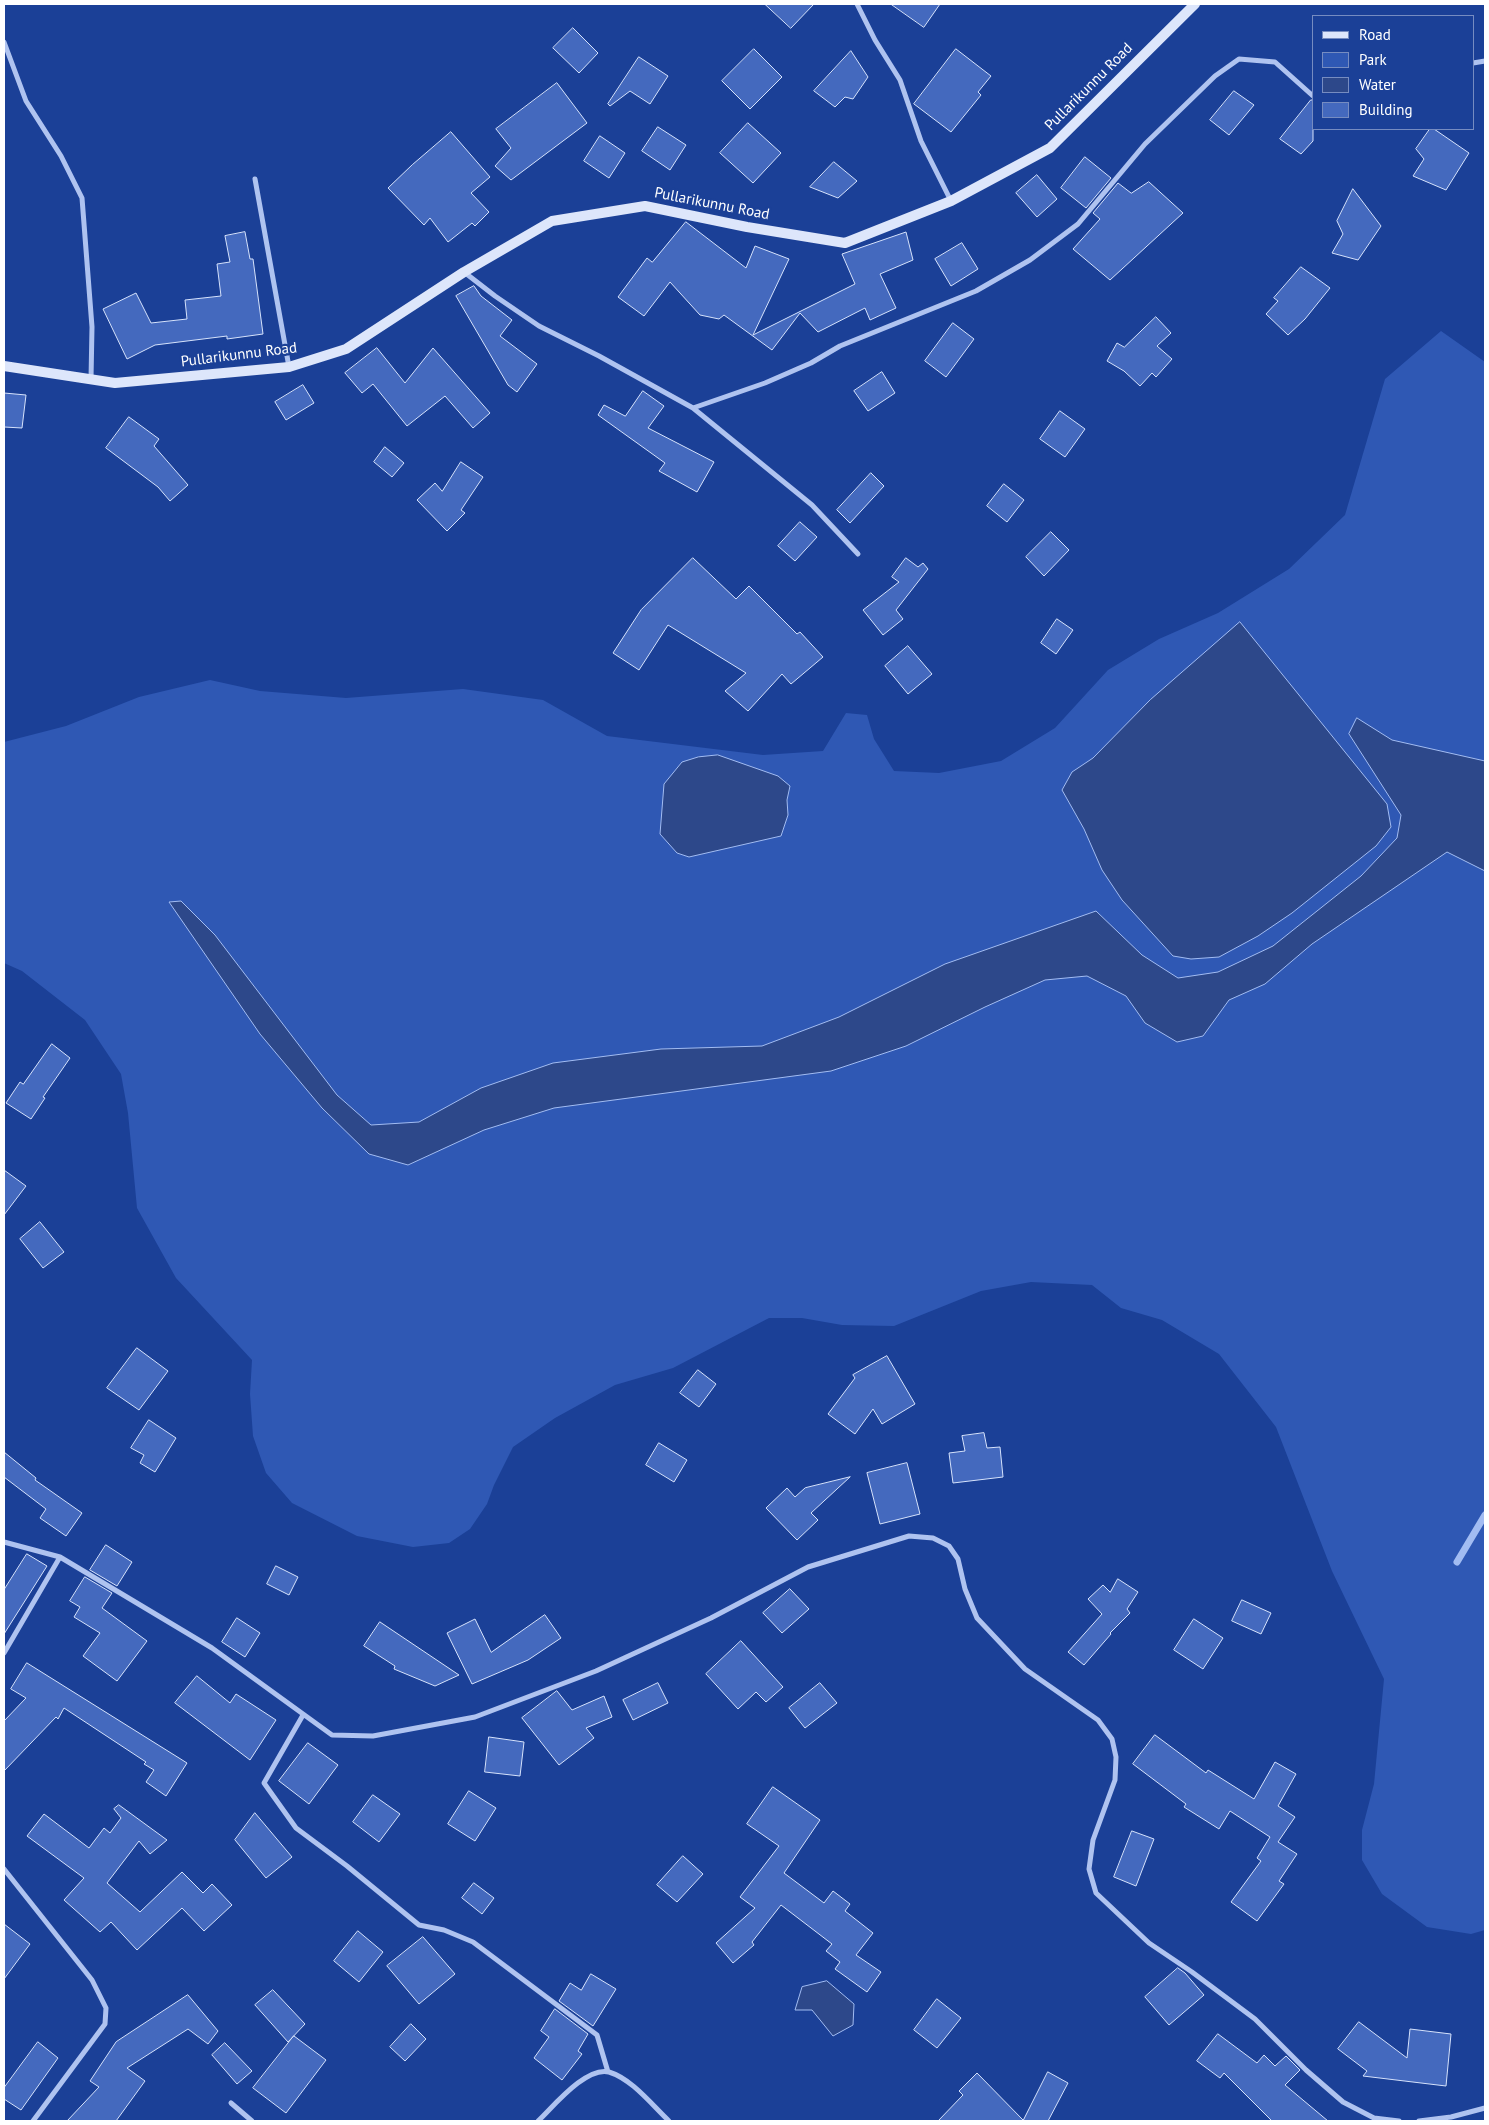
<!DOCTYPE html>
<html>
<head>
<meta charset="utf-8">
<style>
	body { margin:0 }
	#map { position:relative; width:1489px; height:2125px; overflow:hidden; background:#1b4097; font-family:"PT Sans",sans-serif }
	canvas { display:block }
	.frame { position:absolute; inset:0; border:5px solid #fff; pointer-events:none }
	.legend { position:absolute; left:1312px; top:15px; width:162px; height:115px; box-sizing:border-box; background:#1b4097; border:1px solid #768cc1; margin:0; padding:6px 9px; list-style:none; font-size:15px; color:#fff }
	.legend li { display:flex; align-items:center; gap:10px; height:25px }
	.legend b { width:25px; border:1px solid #768cc1 }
</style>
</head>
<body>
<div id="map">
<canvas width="1489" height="2125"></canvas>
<div class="frame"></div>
<ul class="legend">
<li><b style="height:6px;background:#dde6fb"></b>Road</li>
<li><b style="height:14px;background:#2f58b4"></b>Park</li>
<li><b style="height:14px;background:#2d488a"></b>Water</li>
<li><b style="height:14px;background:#4469be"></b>Building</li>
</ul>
</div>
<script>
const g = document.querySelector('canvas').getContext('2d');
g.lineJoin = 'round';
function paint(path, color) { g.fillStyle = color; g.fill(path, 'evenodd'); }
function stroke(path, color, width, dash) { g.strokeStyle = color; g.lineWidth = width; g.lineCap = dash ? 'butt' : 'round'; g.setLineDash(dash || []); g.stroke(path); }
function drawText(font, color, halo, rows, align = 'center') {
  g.font = font + ' "PT Sans",sans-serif'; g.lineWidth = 4.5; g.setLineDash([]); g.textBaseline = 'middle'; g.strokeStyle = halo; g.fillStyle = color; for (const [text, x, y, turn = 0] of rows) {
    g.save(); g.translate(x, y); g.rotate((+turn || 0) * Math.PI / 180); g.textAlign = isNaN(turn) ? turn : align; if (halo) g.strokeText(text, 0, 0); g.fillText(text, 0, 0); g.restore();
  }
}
paint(new Path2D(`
	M 1441,331 L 1485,362 L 1485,1930 L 1471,1934 L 1427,1927 L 1382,1894 L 1362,1860 L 1362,1830 L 1374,1784 L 1384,1679 L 1332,1571 L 1276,1427 L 1219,1354 L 1162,1320 L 1121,1308 L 1092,1285 L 1031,1282 L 981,1291 L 894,1326 L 842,1325 L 802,1318 L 769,1318 L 673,1368 L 615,1385 L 555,1418 L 513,1447 L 494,1485 L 487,1504 L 470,1529 L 449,1543 L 413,1547 L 357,1536 L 292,1503 L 266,1473 L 253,1436 L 250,1394 L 252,1360 L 176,1278 L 137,1208 L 128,1113 L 121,1074 L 85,1020 L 22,971 L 4,963 L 4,742 L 66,726 L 139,697 L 210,680 L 260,691 L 346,698 L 463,689 L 543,700 L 607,736 L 763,755 L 823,751 L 846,713 L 867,715 L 874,739 L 894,771 L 939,773 L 1001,761 L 1055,728 L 1108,670 L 1159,639 L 1218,613 L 1289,569 L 1345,515 L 1385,379 Z`), '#2f58b4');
const water = new Path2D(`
	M 1240,622 L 1387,804 L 1391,827 L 1376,846 L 1292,913 L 1258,936 L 1219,957 L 1191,959 L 1173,956 L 1122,900 L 1102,870 L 1084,829 L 1062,790 L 1072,772 L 1093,758 L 1150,700 Z
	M 1357,718 L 1392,740 L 1485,761 L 1485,871 L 1447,852 L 1312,944 L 1265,984 L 1229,1000 L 1203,1036 L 1177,1042 L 1145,1023 L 1126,996 L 1087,976 L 1045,980 L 985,1007 L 906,1046 L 831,1071 L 554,1108 L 484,1130 L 408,1165 L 369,1154 L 322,1108 L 260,1034 L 169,902 L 181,901 L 215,935 L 337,1095 L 371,1125 L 419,1122 L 481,1088 L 553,1063 L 661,1049 L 762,1046 L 839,1017 L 945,964 L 1096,911 L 1142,955 L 1178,978 L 1218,972 L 1273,946 L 1361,876 L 1397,838 L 1401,815 L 1349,734 Z
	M 718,755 L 778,776 L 790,786 L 787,800 L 788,815 L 781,836 L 689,857 L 677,853 L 660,834 L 664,784 L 682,762 L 698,757 Z
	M 827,1981 L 854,2004 L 853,2025 L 833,2036 L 812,2010 L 795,2010 L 802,1987 Z`);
paint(water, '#2d488a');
stroke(water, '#a2bcf2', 1);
stroke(new Path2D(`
	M 1457,1562 L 1485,1515`), '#a2bcf2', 7);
const building = new Path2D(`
	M 765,4 L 814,4 L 791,28 Z
	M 891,4 L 940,4 L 924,27 Z
	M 573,28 L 598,53 L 579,73 L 553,48 Z
	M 754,49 L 782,77 L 750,109 L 722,81 Z
	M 956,49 L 991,76 L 978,92 L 981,95 L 951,132 L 914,104 Z
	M 851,51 L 868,77 L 853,99 L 845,97 L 835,107 L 814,91 Z
	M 639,57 L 668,76 L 650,104 L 630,91 L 610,106 L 608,104 Z
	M 557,83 L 587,123 L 511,180 L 495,166 L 511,148 L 496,129 Z
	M 1234,91 L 1254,105 L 1229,135 L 1210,120 Z
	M 1311,100 L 1313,100 L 1313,141 L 1301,154 L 1280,139 Z
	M 748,123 L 781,153 L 753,183 L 720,153 Z
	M 658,127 L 686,145 L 670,170 L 642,151 Z
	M 1430,129 L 1434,129 L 1469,153 L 1446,190 L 1413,176 L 1424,159 L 1416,149 Z
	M 451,132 L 490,177 L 471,193 L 489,212 L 475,226 L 472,223 L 448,242 L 430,218 L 424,225 L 388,188 L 412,165 Z
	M 600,136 L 625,153 L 609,178 L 584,161 Z
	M 1085,157 L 1111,178 L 1086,208 L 1061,188 Z
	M 834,162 L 857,181 L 838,198 L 810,187 Z
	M 1037,175 L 1057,199 L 1037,217 L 1016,193 Z
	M 1149,182 L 1183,213 L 1110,280 L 1073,249 L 1100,219 L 1093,213 L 1118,183 L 1131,193 Z
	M 1353,189 L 1381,226 L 1358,260 L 1332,253 L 1343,234 L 1337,221 Z
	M 686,222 L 746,268 L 755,246 L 789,259 L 753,335 L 855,284 L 842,254 L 906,232 L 913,260 L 880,274 L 896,308 L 870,320 L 865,308 L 818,332 L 800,313 L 772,350 L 724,315 L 719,319 L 700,315 L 670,282 L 644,316 L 618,297 L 647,258 L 652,262 Z
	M 245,232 L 250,259 L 253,259 L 263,334 L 227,339 L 227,336 L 155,345 L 127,359 L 103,309 L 136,293 L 151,323 L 187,319 L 185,300 L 221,296 L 217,264 L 230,262 L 225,236 Z
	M 962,243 L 978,269 L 951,286 L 935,259 Z
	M 1301,267 L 1330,288 L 1305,319 L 1288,335 L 1266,314 L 1278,301 L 1274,298 Z
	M 474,286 L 481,296 L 512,320 L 500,336 L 537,364 L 517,392 L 508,385 L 456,296 Z
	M 1156,317 L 1171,333 L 1157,346 L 1172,359 L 1156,377 L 1152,373 L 1140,386 L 1124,371 L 1107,361 L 1117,343 L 1124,347 Z
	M 953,323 L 974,339 L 946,377 L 925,361 Z
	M 377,348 L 405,383 L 433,348 L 490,413 L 473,428 L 445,396 L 407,426 L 373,384 L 362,393 L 345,373 Z
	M 882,372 L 895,393 L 868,411 L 854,391 Z
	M 303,385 L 314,403 L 286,420 L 275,402 Z
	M 643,391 L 664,406 L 648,428 L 714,462 L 697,492 L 659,471 L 665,463 L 598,415 L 604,405 L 625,416 Z
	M 4,393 L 26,395 L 22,428 L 4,427 Z
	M 1060,411 L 1085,429 L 1065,457 L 1040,439 Z
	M 129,417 L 159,439 L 154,446 L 188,485 L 170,501 L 158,487 L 106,448 Z
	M 385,447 L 404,463 L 392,477 L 374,462 Z
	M 461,462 L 483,477 L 461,510 L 465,513 L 447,531 L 417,500 L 435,483 L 442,491 Z
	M 871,473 L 884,486 L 850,523 L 837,510 Z
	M 1004,484 L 1024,500 L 1007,522 L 987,506 Z
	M 800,522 L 817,537 L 795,561 L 778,546 Z
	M 1051,532 L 1069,550 L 1044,576 L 1026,557 Z
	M 693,558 L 736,599 L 749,586 L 797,634 L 800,632 L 823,657 L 791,684 L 782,674 L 748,711 L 725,691 L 746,673 L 668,625 L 639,670 L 613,653 L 641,610 Z
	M 906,558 L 918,567 L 923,563 L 928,569 L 896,610 L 903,619 L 883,635 L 863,610 L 899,582 L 892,577 Z
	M 1057,619 L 1073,630 L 1056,654 L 1041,643 Z
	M 908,646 L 932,674 L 908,694 L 885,666 Z
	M 52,1044 L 70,1058 L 43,1097 L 45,1098 L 31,1119 L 6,1103 L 20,1082 L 23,1084 Z
	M 4,1170 L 26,1186 L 4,1215 Z
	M 40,1222 L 64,1252 L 43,1268 L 20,1239 Z
	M 137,1348 L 168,1371 L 139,1410 L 107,1388 Z
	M 887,1356 L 915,1404 L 882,1424 L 873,1409 L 855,1434 L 828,1414 L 855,1378 L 853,1375 Z
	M 698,1370 L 716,1384 L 699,1407 L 680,1393 Z
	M 149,1420 L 176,1438 L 155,1472 L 140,1463 L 144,1455 L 131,1448 Z
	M 984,1433 L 987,1448 L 1000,1447 L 1003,1477 L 953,1483 L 949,1453 L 965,1451 L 962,1436 Z
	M 659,1443 L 687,1460 L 674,1482 L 646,1465 Z
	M 4,1452 L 36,1478 L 35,1480 L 82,1513 L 66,1536 L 40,1518 L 46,1509 L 4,1477 Z
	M 907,1463 L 920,1514 L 880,1524 L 867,1473 Z
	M 850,1477 L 811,1513 L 818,1520 L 797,1540 L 766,1508 L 787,1488 L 795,1497 L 805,1488 Z
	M 106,1545 L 132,1562 L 117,1586 L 90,1570 Z
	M 27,1554 L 47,1566 L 4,1634 L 4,1590 Z
	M 276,1566 L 298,1577 L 289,1595 L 267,1584 Z
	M 85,1577 L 112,1593 L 102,1608 L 147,1641 L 117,1681 L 83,1656 L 100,1633 L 74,1617 L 80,1607 L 70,1601 Z
	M 1118,1579 L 1138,1592 L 1127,1609 L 1130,1613 L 1110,1633 L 1111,1634 L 1084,1665 L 1068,1652 L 1102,1614 L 1088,1599 L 1103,1585 L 1110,1592 Z
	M 790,1589 L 809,1609 L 782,1633 L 763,1613 Z
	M 1242,1600 L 1271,1613 L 1261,1634 L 1232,1621 Z
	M 545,1615 L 561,1638 L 528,1660 L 472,1684 L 447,1633 L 475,1619 L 491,1652 Z
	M 237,1618 L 260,1633 L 245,1657 L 222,1642 Z
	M 1194,1619 L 1223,1638 L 1203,1669 L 1174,1650 Z
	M 380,1622 L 459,1675 L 435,1686 L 394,1669 L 395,1666 L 364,1646 Z
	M 741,1641 L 783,1687 L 766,1702 L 756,1692 L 738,1709 L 706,1674 Z
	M 27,1663 L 187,1763 L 166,1796 L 146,1782 L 154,1770 L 144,1764 L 146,1762 L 64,1708 L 58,1719 L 56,1717 L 4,1771 L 4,1721 L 26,1698 L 11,1689 Z
	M 197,1676 L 230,1703 L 236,1694 L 276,1720 L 250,1760 L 175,1703 Z
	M 658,1683 L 668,1703 L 633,1720 L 623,1700 Z
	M 820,1683 L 837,1703 L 805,1728 L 789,1708 Z
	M 557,1691 L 572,1710 L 604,1696 L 612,1717 L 586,1728 L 594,1738 L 559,1765 L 522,1718 Z
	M 1155,1735 L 1206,1773 L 1208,1770 L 1254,1799 L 1275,1762 L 1296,1774 L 1278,1806 L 1295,1817 L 1278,1842 L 1297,1854 L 1279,1881 L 1284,1884 L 1257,1921 L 1231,1902 L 1261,1861 L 1257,1858 L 1270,1837 L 1230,1811 L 1219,1829 L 1184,1807 L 1186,1804 L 1133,1764 Z
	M 489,1737 L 524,1742 L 520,1776 L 485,1772 Z
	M 308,1743 L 338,1765 L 309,1804 L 279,1781 Z
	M 773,1787 L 820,1820 L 784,1873 L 824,1903 L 833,1891 L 850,1904 L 845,1911 L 873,1933 L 856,1955 L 881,1972 L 867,1992 L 835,1969 L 840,1962 L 826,1951 L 832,1944 L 781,1905 L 752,1942 L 754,1945 L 733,1963 L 716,1943 L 755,1908 L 740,1897 L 779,1846 L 747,1824 Z
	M 469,1791 L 496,1808 L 475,1841 L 448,1824 Z
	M 373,1795 L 400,1814 L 379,1842 L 353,1822 Z
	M 119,1805 L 167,1840 L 150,1854 L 139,1841 L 107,1883 L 140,1912 L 182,1872 L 203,1893 L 212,1884 L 232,1905 L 204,1931 L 182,1908 L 137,1950 L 111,1922 L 100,1932 L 64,1900 L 84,1878 L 27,1836 L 44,1814 L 89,1848 L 104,1828 L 110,1833 L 121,1818 L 114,1809 Z
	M 255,1813 L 292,1857 L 266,1878 L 235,1840 Z
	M 1132,1831 L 1154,1839 L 1136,1886 L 1114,1877 Z
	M 683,1856 L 703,1874 L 677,1902 L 657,1885 Z
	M 474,1883 L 494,1898 L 482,1914 L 462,1898 Z
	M 4,1924 L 30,1944 L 4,1979 Z
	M 358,1931 L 383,1952 L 359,1982 L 334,1961 Z
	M 423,1937 L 455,1974 L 419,2004 L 387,1966 Z
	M 1178,1968 L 1185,1973 L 1204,1995 L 1169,2025 L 1145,1997 Z
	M 591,1974 L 616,1989 L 593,2026 L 559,2001 L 570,1983 L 581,1990 Z
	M 273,1990 L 305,2024 L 288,2042 L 255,2005 Z
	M 188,1995 L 218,2031 L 208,2044 L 188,2029 L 127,2068 L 145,2081 L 116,2121 L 67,2121 L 99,2087 L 90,2081 L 116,2042 Z
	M 937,1999 L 961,2018 L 937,2048 L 914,2030 Z
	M 555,2009 L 588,2034 L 578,2051 L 582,2054 L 562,2080 L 534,2058 L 549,2037 L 541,2031 Z
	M 1359,2022 L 1407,2058 L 1410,2029 L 1451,2034 L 1446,2086 L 1363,2076 L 1367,2071 L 1338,2049 Z
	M 411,2024 L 426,2039 L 405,2061 L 390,2047 Z
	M 1218,2034 L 1257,2063 L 1264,2055 L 1275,2066 L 1286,2056 L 1300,2070 L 1285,2085 L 1328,2121 L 1272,2121 L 1224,2073 L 1220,2078 L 1197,2061 Z
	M 294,2036 L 326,2060 L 286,2113 L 253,2088 Z
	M 38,2042 L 58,2058 L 21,2110 L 4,2099 L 4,2088 Z
	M 225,2043 L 252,2071 L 237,2084 L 212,2055 Z
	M 1048,2072 L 1068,2083 L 1048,2121 L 938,2121 L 963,2095 L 959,2091 L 977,2073 L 1023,2120 Z`);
paint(building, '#4469be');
stroke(building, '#d6e2fb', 1);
stroke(new Path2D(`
	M 857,4 L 875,40 L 900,80 L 921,141 L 951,201
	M 4,42 L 26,101 L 61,156 L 82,198 L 92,327 L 91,379
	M 1473,63 L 1485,61
	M 255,179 L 289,367
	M 464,272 L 495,296 L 539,326 L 599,356 L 693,408 L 765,383 L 811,363 L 840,346 L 976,291 L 1030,260 L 1078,224 L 1145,144 L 1215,76 L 1239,59 L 1275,62 L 1313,96
	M 693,408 L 812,505 L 858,554
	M 4,1542 L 60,1557 L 212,1648 L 332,1735 L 373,1736 L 475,1717 L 596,1671 L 711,1618 L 808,1567 L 909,1536 L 933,1538 L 949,1546 L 958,1559 L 965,1589 L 977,1618 L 1025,1669 L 1098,1720 L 1112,1739 L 1116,1757 L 1115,1780 L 1093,1840 L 1089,1869 L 1096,1893 L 1149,1943 L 1192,1972 L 1255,2019 L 1306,2070 L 1343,2102 L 1374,2118 L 1399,2121
	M 4,1653 L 60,1557
	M 303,1715 L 264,1783 L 296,1828 L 347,1866 L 419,1925 L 444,1930 L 473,1942 L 597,2035 L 608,2072
	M 4,1869 L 92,1980 L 106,2008 L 105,2024 L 33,2121
	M 231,2103 L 252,2121
	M 538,2121 C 553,2107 586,2066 609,2072 C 632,2079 652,2105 669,2121
	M 1419,2121 L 1451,2117 L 1485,2108`), '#afc3f0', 5);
stroke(new Path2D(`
	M 4,366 L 115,383 L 289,367 L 346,349 L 464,272 L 552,221 L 645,206 L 747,227 L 845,243 L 951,201 L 1050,148 L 1195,4`), '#dde6fb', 10);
drawText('15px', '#fff', '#1b4097', [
	["Pullarikunnu Road",1089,87,-45],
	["Pullarikunnu Road",712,204,11],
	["Pullarikunnu Road",239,355,-7]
]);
</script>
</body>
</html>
